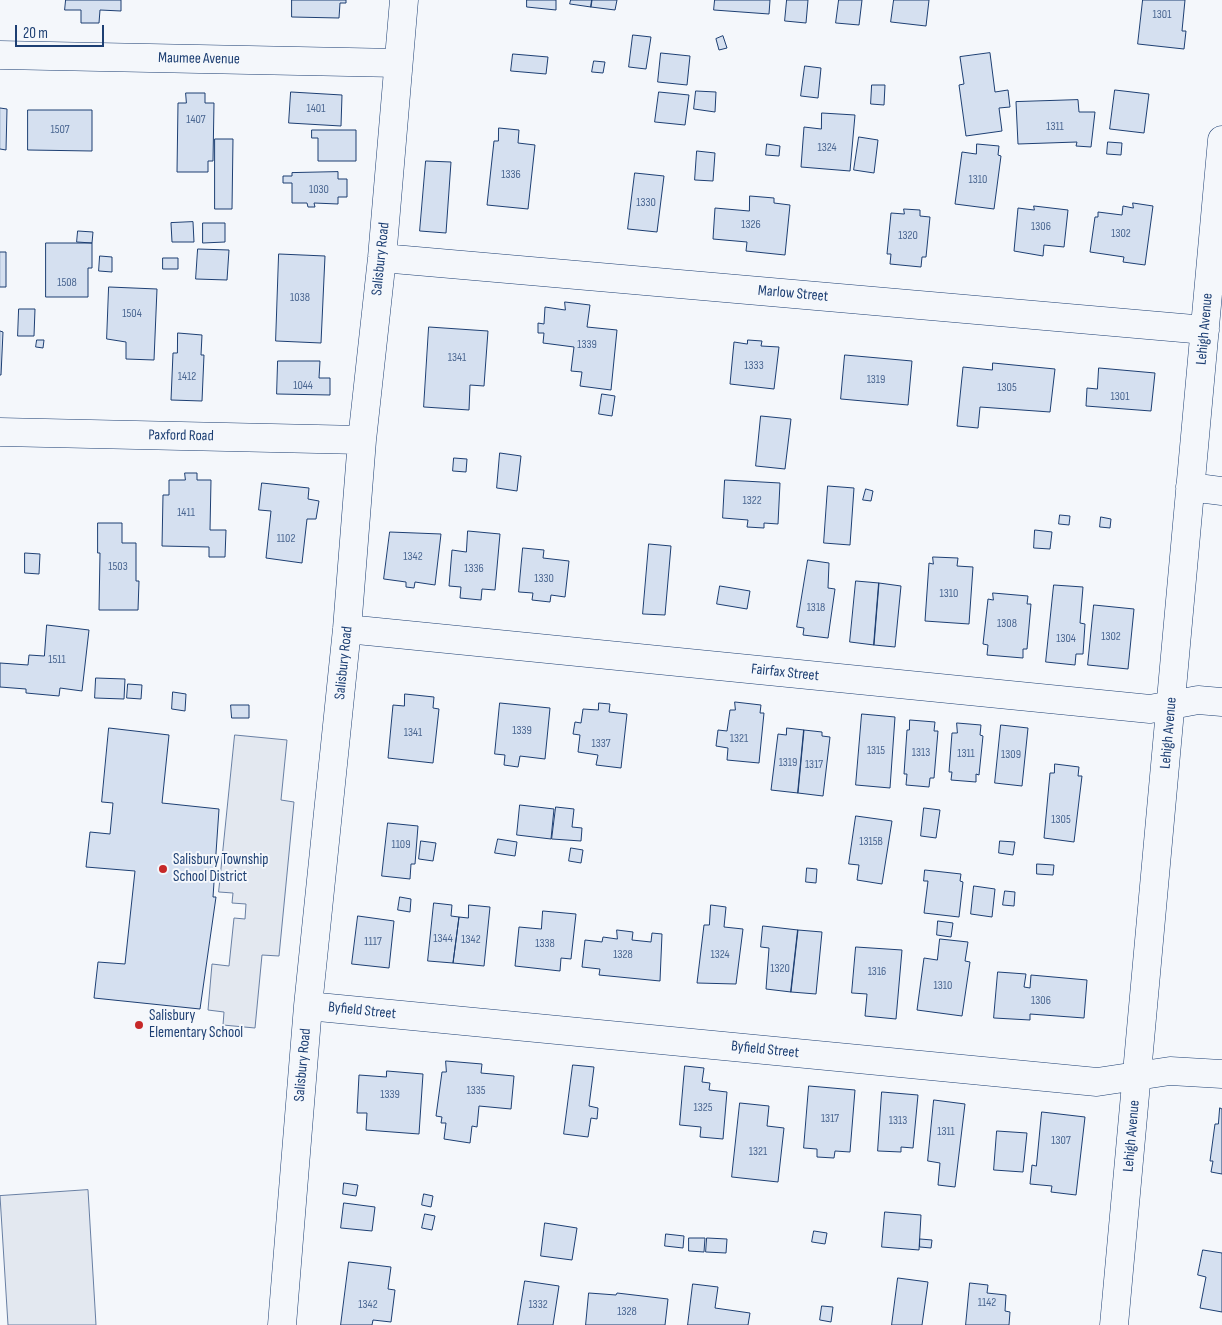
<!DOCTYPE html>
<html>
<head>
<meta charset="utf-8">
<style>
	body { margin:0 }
	#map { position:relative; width:1222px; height:1325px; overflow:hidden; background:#f4f7fb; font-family:"Sofia Sans Condensed",sans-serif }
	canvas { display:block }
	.scale { position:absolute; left:15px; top:25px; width:89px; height:22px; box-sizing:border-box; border:2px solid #1d3f73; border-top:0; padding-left:6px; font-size:15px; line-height:18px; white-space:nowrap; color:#1d3f73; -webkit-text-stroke:4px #f4f7fb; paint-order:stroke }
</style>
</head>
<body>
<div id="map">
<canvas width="1222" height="1325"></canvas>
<div class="scale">20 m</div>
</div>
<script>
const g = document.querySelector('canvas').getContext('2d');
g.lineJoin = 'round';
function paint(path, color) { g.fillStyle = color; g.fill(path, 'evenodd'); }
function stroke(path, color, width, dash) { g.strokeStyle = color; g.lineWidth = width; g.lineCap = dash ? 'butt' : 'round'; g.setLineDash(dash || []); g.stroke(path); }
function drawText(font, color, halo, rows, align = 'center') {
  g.font = font + ' "Sofia Sans Condensed",sans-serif'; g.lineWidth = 4; g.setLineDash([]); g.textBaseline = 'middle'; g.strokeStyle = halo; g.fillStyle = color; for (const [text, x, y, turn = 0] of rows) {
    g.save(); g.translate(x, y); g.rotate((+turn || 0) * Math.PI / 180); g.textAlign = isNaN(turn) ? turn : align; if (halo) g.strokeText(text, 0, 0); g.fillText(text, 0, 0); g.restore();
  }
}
const parking = new Path2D(`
	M 235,735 L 287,740 L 281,800 L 294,802 L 279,956 L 262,955 L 255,1028 L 223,1025 L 224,1012 L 208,1010 L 212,964 L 229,966 L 234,918 L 245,919 L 246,904 L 232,903 L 233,893 L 219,892 Z
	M 88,1190 L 96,1325 L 8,1325 L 0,1196 Z`);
paint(parking, '#e3e8f0');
stroke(parking, '#687fa3', 1);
const building = new Path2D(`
	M 66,0 L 121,0 L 121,11 L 100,10 L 99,23 L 81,23 L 81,10 L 65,10 Z
	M 292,0 L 346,0 L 346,3 L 340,3 L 339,18 L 292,17 Z
	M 527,0 L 556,0 L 556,10 L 527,7 Z
	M 571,0 L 592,0 L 591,7 L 570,4 Z
	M 592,0 L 617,0 L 615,10 L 591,7 Z
	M 715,0 L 770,0 L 769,14 L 714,10 Z
	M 787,0 L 808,0 L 806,23 L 785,21 Z
	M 839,0 L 862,0 L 859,25 L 836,23 Z
	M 894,0 L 929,0 L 926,26 L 891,22 Z
	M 1143,0 L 1185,0 L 1182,31 L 1186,31 L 1184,49 L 1138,44 Z
	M 633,35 L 651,37 L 646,69 L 629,67 Z
	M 723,36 L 727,48 L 719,50 L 716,39 Z
	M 661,53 L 690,56 L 687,85 L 658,82 Z
	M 990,53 L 995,92 L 1008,90 L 1010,107 L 999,108 L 1002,131 L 966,136 L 959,85 L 964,84 L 960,57 Z
	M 513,54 L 548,57 L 546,74 L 511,71 Z
	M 594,61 L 605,62 L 603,73 L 592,72 Z
	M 805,66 L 821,68 L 818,98 L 801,96 Z
	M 872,85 L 885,85 L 884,105 L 871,104 Z
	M 1115,90 L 1149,94 L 1144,133 L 1110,129 Z
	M 696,91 L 716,92 L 715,112 L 694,109 Z
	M 291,92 L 342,95 L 341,126 L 289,123 Z
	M 659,92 L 689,95 L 685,125 L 655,122 Z
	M 186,93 L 205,93 L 205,103 L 214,103 L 213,161 L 208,161 L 208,172 L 177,172 L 178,103 L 186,103 Z
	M 1078,100 L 1079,112 L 1095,112 L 1091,147 L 1076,146 L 1077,142 L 1018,144 L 1016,102 Z
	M 0,108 L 7,109 L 6,150 L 0,149 Z
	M 28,110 L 92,110 L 92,151 L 28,150 Z
	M 822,113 L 855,115 L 850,171 L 801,167 L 804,127 L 821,129 Z
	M 499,128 L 519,130 L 518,143 L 535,145 L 528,209 L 487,205 L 494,141 L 498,141 Z
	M 312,130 L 356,130 L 356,161 L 318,161 L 318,138 L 312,138 Z
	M 859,137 L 878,140 L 874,173 L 854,170 Z
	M 215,139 L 233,139 L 232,209 L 215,209 Z
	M 1108,142 L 1122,143 L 1121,155 L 1107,154 Z
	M 767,144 L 780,146 L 779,156 L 766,155 Z
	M 977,144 L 999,146 L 998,155 L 1001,156 L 994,209 L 955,204 L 962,152 L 976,154 Z
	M 697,151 L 715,153 L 713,181 L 695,180 Z
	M 426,161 L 451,162 L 446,233 L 420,231 Z
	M 338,172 L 338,179 L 347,179 L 347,197 L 338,197 L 338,204 L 314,203 L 315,207 L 308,207 L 307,203 L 292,203 L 292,183 L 283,183 L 283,176 L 292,176 L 292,173 Z
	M 635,173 L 664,176 L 657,232 L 628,229 Z
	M 750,196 L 774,198 L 774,203 L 790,205 L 785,255 L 746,251 L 747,242 L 713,239 L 715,208 L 749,211 Z
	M 1133,203 L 1153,206 L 1145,265 L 1123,262 L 1124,257 L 1090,252 L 1095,217 L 1098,217 L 1098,212 L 1122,215 L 1123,206 L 1133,208 Z
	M 1034,206 L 1068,210 L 1064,247 L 1044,245 L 1043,256 L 1014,251 L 1018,208 L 1034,210 Z
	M 904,209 L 920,210 L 920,216 L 930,217 L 926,257 L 922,257 L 921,267 L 890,264 L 891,254 L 887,254 L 891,213 L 904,214 Z
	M 193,222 L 194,242 L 172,242 L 171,223 Z
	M 203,223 L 225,223 L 225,242 L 203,243 Z
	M 78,231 L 93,232 L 92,243 L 77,242 Z
	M 46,243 L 92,243 L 92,268 L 88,268 L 88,297 L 46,297 Z
	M 198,249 L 229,250 L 227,280 L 196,279 Z
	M 0,252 L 6,252 L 6,287 L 0,287 Z
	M 279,254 L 325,256 L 321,343 L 276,341 Z
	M 100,256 L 112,257 L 112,272 L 99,271 Z
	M 163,258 L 178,258 L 178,269 L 163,269 Z
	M 109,287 L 157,289 L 154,360 L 126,359 L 126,342 L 107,339 Z
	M 565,302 L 590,305 L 587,327 L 617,330 L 611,390 L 580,386 L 582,372 L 571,371 L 574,347 L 543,343 L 544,333 L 538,333 L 538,323 L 544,324 L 545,307 L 565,310 Z
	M 19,309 L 35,309 L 34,336 L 18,336 Z
	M 429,327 L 488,331 L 484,386 L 470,385 L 469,410 L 424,407 Z
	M 0,331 L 3,332 L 1,375 L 0,375 Z
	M 178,333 L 202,335 L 201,355 L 204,355 L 202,401 L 171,400 L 173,353 L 177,353 Z
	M 37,340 L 44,340 L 43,348 L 36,347 Z
	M 748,340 L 762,341 L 761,346 L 779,347 L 774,389 L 730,384 L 734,342 L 747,344 Z
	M 845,355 L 912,361 L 908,405 L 841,399 Z
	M 278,361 L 320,361 L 319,378 L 330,378 L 330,395 L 277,394 Z
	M 993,363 L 1055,369 L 1050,412 L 980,407 L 978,428 L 957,426 L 963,367 L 992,370 Z
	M 1099,368 L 1155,373 L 1151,411 L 1086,406 L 1087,388 L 1097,389 Z
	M 602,394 L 615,396 L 612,416 L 599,414 Z
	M 761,416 L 791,419 L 785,469 L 756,466 Z
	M 500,453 L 521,456 L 517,491 L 497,488 Z
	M 454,458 L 467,459 L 466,472 L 453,471 Z
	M 185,473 L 197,473 L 197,480 L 211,480 L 210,530 L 226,530 L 225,557 L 209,557 L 209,547 L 162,546 L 163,495 L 169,495 L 169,480 L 185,480 Z
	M 725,480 L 780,483 L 778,524 L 764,523 L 764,528 L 747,527 L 748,520 L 723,518 Z
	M 262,483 L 309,488 L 308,499 L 319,501 L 316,519 L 307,519 L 302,563 L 266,558 L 271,511 L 259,510 Z
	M 828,486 L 854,488 L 850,545 L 824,543 Z
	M 866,489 L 873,491 L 871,501 L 863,500 Z
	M 1060,515 L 1070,516 L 1069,525 L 1059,524 Z
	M 1101,517 L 1111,519 L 1110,528 L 1100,527 Z
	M 98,523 L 122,523 L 122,543 L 136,543 L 136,581 L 139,581 L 138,610 L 99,610 L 100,553 L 98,553 Z
	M 1035,530 L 1052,532 L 1050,549 L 1034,548 Z
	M 468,531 L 500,534 L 495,590 L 482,589 L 481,600 L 460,598 L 461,587 L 449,586 L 452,550 L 466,552 Z
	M 390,532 L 441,534 L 435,585 L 415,582 L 414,588 L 406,587 L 406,582 L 384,579 Z
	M 649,544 L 671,546 L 665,615 L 643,614 Z
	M 523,548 L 544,550 L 543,558 L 569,561 L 565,597 L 551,595 L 550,602 L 532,600 L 533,593 L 519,592 Z
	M 25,553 L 40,554 L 39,574 L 25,573 Z
	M 933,557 L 958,558 L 957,566 L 973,567 L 969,624 L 925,621 L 929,563 L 933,564 Z
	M 808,560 L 829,563 L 828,588 L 835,589 L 828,638 L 803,635 L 804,628 L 797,627 Z
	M 856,581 L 879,583 L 874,645 L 850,642 Z
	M 879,583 L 901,586 L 895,647 L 874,645 Z
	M 1054,585 L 1083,587 L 1080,623 L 1085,624 L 1083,654 L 1076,654 L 1075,665 L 1046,662 Z
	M 720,586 L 750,591 L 747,609 L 717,604 Z
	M 993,593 L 1028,596 L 1027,604 L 1031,604 L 1027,649 L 1023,649 L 1023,658 L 987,655 L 988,645 L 983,644 L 988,599 L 993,600 Z
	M 1094,605 L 1134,609 L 1128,669 L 1088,665 Z
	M 47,625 L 89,630 L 82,691 L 60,688 L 59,696 L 26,693 L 26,689 L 0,687 L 0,663 L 28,665 L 29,655 L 44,656 Z
	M 96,678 L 125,679 L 124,699 L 95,698 Z
	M 128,684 L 142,685 L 141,699 L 127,698 Z
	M 173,692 L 186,694 L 185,711 L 172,709 Z
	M 405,694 L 434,697 L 433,708 L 439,709 L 433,763 L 388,758 L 393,705 L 404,706 Z
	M 735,702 L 761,705 L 760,713 L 764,713 L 759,763 L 727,760 L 728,748 L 716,746 L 718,730 L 727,731 L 730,710 L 735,710 Z
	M 500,703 L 550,708 L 545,759 L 520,756 L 518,767 L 504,765 L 505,755 L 495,754 Z
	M 599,703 L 610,704 L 609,712 L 627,714 L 621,768 L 596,765 L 598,755 L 578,752 L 580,735 L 573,734 L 575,722 L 581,723 L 583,709 L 598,710 Z
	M 231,705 L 249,705 L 249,718 L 232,718 Z
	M 862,714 L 895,717 L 890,788 L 856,785 Z
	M 910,720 L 935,722 L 934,731 L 938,731 L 934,778 L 930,778 L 929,787 L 906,785 L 907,774 L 904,774 L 907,730 L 909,730 Z
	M 957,723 L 981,725 L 980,735 L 983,736 L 979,775 L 976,774 L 976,782 L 951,780 L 952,772 L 949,772 L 952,733 L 957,733 Z
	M 1001,725 L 1028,728 L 1022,786 L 995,783 Z
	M 109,728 L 169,735 L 162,803 L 219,809 L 213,897 L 216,897 L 200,1009 L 94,998 L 98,962 L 125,964 L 135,871 L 86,867 L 90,832 L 110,834 L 113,803 L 102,802 Z
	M 787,728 L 804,730 L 798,793 L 771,790 L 778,734 L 786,735 Z
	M 804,730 L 822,732 L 822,736 L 830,737 L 823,796 L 798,793 Z
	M 1055,764 L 1079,767 L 1078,776 L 1082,776 L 1074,842 L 1044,838 L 1050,773 L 1054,773 Z
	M 520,805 L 554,809 L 551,839 L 517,835 Z
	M 556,807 L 574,809 L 572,827 L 582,828 L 581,841 L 552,839 Z
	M 924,808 L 940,810 L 936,838 L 921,836 Z
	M 856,816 L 892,821 L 882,884 L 857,880 L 859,865 L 849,864 Z
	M 388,823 L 418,826 L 415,864 L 411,864 L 410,879 L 382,876 Z
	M 498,839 L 517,842 L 515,856 L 495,853 Z
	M 421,841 L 436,843 L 433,861 L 419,859 Z
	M 1000,841 L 1015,842 L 1013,855 L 999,853 Z
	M 571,848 L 583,850 L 581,863 L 569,861 Z
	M 1037,864 L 1054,865 L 1053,875 L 1037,874 Z
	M 807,868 L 817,869 L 816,883 L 806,882 Z
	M 925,870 L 961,874 L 960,881 L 963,882 L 959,917 L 924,913 L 928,881 L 924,881 Z
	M 974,886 L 995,889 L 992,917 L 971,914 Z
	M 1005,891 L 1015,892 L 1014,906 L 1003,905 Z
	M 400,897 L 411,899 L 410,912 L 398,910 Z
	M 434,903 L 452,905 L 451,916 L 459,917 L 453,963 L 428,961 Z
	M 469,905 L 490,907 L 484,966 L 453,963 L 459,917 L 468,918 Z
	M 711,905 L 726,907 L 724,927 L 743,929 L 736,984 L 697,983 L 704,925 L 709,925 Z
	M 543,911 L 576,914 L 571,959 L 561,958 L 560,971 L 515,966 L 519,927 L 541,929 Z
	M 358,916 L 394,921 L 389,968 L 352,964 Z
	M 938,921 L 953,923 L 951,937 L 937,935 Z
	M 763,926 L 798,930 L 791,992 L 766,989 L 769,948 L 761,947 Z
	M 617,930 L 633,932 L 632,940 L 651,942 L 652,933 L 662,934 L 660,981 L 599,975 L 600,969 L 582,967 L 585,940 L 602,942 L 603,937 L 617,939 Z
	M 798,930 L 822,932 L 816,994 L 791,992 Z
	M 940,939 L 968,942 L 965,961 L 970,962 L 962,1016 L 917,1010 L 924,958 L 937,960 Z
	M 856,947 L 902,950 L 896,1019 L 865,1016 L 867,994 L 852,993 Z
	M 998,972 L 1026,974 L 1024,987 L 1030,988 L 1031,975 L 1087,980 L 1084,1018 L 1030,1014 L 1030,1020 L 994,1018 Z
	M 446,1061 L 482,1064 L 481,1073 L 514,1076 L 511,1109 L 479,1106 L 477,1127 L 472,1126 L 470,1143 L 444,1139 L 446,1123 L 441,1123 L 442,1117 L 436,1116 L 442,1072 L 446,1072 Z
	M 573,1065 L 594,1067 L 589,1106 L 598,1108 L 597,1119 L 591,1118 L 588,1137 L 564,1134 Z
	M 685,1066 L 704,1068 L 702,1082 L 710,1083 L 709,1090 L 727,1092 L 723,1139 L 700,1137 L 701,1127 L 680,1125 Z
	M 387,1071 L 423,1074 L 419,1134 L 366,1130 L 367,1113 L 357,1113 L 359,1075 L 386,1077 Z
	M 809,1086 L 855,1090 L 850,1152 L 835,1151 L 834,1158 L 817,1157 L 817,1149 L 804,1148 Z
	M 882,1092 L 918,1095 L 913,1148 L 901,1147 L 901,1152 L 878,1151 Z
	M 934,1100 L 965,1104 L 955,1187 L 938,1185 L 940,1163 L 928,1161 Z
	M 740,1103 L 769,1106 L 767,1126 L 784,1128 L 778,1182 L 732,1177 Z
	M 1220,1108 L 1222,1109 L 1222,1174 L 1211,1172 L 1213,1161 L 1210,1161 L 1215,1124 L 1218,1124 Z
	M 1042,1112 L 1085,1117 L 1076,1195 L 1051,1192 L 1052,1186 L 1030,1184 L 1032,1165 L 1036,1166 Z
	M 997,1131 L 1027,1133 L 1023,1172 L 994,1170 Z
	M 344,1183 L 358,1185 L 356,1196 L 343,1194 Z
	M 424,1194 L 433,1196 L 431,1207 L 422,1205 Z
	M 344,1203 L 375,1207 L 372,1231 L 341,1228 Z
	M 885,1212 L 921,1215 L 919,1250 L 882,1247 Z
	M 425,1214 L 435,1216 L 432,1230 L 422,1228 Z
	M 545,1223 L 577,1228 L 572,1260 L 541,1256 Z
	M 814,1231 L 827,1233 L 825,1244 L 812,1242 Z
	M 666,1234 L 684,1236 L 683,1248 L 665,1246 Z
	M 689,1238 L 705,1238 L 704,1252 L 689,1251 Z
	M 707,1238 L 727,1239 L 726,1253 L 706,1252 Z
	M 920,1239 L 932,1240 L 931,1248 L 920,1247 Z
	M 1203,1250 L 1222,1253 L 1222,1312 L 1200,1308 L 1206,1277 L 1198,1275 Z
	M 349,1262 L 391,1267 L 388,1289 L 395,1290 L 391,1322 L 373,1320 L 372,1325 L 341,1325 Z
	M 898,1278 L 928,1282 L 922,1325 L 892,1325 Z
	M 525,1281 L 559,1286 L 553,1325 L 518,1325 Z
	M 970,1283 L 988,1285 L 987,1293 L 1006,1295 L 1005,1311 L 1010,1312 L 1009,1325 L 966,1325 Z
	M 693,1284 L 718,1287 L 715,1308 L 750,1313 L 748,1325 L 688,1325 Z
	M 589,1293 L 616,1295 L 617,1293 L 668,1299 L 665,1325 L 586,1325 Z
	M 822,1306 L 833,1307 L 831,1322 L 820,1320 Z`);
paint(building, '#d5e0f0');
stroke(building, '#1d3f73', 1);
const minor = new Path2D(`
	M 0,55 L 398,63
	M 382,258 L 1205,330
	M 0,432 L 362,440
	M 1190,487 L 1222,491
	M 347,629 L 1150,709 L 1198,700 L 1222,702
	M 308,1006 L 1097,1082 L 1170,1071 L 1222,1074
	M 282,1325 L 308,1006 L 347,629 L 362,440 L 382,258 L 404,0
	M 1114,1325 L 1222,140`);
stroke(minor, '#1d3f73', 29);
stroke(minor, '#f4f7fb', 28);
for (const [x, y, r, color] of [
	[163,869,5,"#c62828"],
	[139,1025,5,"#c62828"]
]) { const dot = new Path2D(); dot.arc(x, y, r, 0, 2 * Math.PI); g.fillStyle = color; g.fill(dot); stroke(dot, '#f4f7fb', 2); }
drawText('12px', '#4b6792', null, [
	["1301",1162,15],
	["1401",316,109],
	["1407",196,120],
	["1311",1055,127],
	["1507",60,130],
	["1324",827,148],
	["1336",511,175],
	["1310",978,180],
	["1030",319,190],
	["1330",646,203],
	["1326",751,225],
	["1306",1041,227],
	["1302",1121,234],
	["1320",908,236],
	["1508",67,283],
	["1038",300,298],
	["1504",132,314],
	["1339",587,345],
	["1341",457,358],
	["1333",754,366],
	["1412",187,377],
	["1319",876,380],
	["1044",303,386],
	["1305",1007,388],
	["1301",1120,397],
	["1322",752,501],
	["1411",186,513],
	["1102",286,539],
	["1342",413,557],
	["1503",118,567],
	["1336",474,569],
	["1330",544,579],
	["1310",949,594],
	["1318",816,608],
	["1308",1007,624],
	["1302",1111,637],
	["1304",1066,639],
	["1511",57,660],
	["1339",522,731],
	["1341",413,733],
	["1321",739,739],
	["1337",601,744],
	["1315",876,751],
	["1313",921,753],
	["1311",966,754],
	["1309",1011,755],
	["1319",788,763],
	["1317",814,765],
	["1305",1061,820],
	["1315B",871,842],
	["1109",401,845],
	["1344",443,939],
	["1342",471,940],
	["1117",373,942],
	["1338",545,944],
	["1328",623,955],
	["1324",720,955],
	["1320",780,969],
	["1316",877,972],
	["1310",943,986],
	["1306",1041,1001],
	["1335",476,1091],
	["1339",390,1095],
	["1325",703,1108],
	["1317",830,1119],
	["1313",898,1121],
	["1311",946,1132],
	["1307",1061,1141],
	["1321",758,1152],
	["1142",987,1303],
	["1342",368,1305],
	["1332",538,1305],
	["1328",627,1312]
]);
drawText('15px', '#1d3f73', '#f4f7fb', [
	["Maumee Avenue",199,59,1],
	["Salisbury Road",381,259,-84],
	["Marlow Street",793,294,5],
	["Lehigh Avenue",1205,329,-85],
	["Paxford Road",181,436,1],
	["Salisbury Road",344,663,-84],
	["Fairfax Street",785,673,6],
	["Lehigh Avenue",1169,733,-85],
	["Byfield Street",362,1011,6],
	["Byfield Street",765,1050,6],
	["Salisbury Road",303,1065,-85],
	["Lehigh Avenue",1132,1136,-85]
]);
drawText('15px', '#1d3f73', '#f4f7fb', [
	["Salisbury Township",173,860],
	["School District",173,877],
	["Salisbury",149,1016],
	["Elementary School",149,1033]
], 'left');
</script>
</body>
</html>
